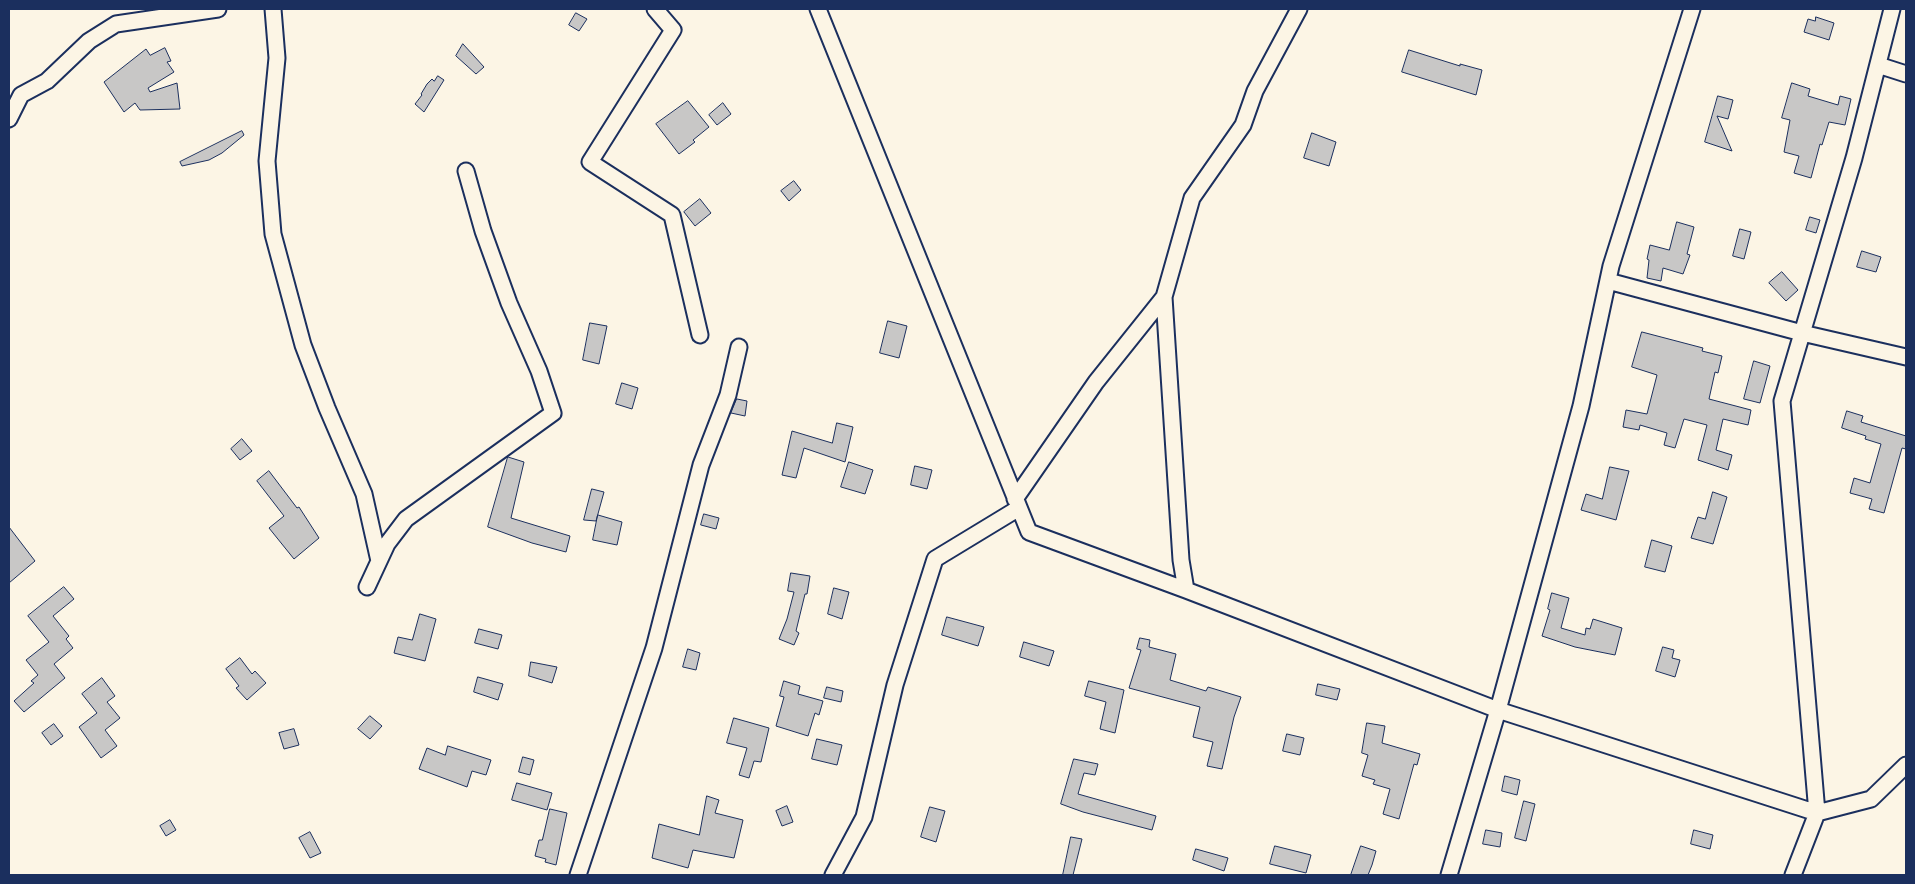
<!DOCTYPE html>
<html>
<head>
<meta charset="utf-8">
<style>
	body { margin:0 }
	#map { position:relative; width:1915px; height:884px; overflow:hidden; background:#fcf5e5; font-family:Mali,sans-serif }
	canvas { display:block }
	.frame { position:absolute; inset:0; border:10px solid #1b2f5e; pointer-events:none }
</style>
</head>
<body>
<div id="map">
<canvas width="1915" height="884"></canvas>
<div class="frame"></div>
</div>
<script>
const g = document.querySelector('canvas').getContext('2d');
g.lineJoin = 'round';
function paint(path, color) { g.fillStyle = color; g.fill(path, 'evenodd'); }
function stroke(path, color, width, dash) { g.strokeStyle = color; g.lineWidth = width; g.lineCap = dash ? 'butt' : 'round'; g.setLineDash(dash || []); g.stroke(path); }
const building = new Path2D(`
	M 576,13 L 587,19 L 579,31 L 569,25 Z
	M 1816,17 L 1834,23 L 1829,40 L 1804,32 L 1808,19 L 1815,21 Z
	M 463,44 L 484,67 L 476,74 L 456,56 Z
	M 165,48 L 171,61 L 167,62 L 174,72 L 148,88 L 150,92 L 177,83 L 180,109 L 140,110 L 135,103 L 124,112 L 104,82 L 146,49 L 150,55 Z
	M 1409,50 L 1460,66 L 1460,64 L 1482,70 L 1476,95 L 1402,72 Z
	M 438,76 L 444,80 L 424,112 L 415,104 L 422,95 L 421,94 L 427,84 L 432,79 L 434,81 Z
	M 1792,83 L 1810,89 L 1808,96 L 1838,105 L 1840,96 L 1851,99 L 1845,125 L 1829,122 L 1822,145 L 1820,144 L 1811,178 L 1794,173 L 1799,156 L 1784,152 L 1790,120 L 1782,118 Z
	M 1718,96 L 1733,100 L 1728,119 L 1717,116 L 1732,151 L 1705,142 Z
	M 688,101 L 709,127 L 693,140 L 695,142 L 679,154 L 656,124 Z
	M 723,103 L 731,114 L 717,125 L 709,115 Z
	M 242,131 L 244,135 L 222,153 L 209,160 L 182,166 L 180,162 Z
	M 1312,133 L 1336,142 L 1329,166 L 1304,158 Z
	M 794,181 L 801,190 L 789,201 L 781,191 Z
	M 700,199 L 711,213 L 695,226 L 684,212 Z
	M 1810,217 L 1820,220 L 1816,233 L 1806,230 Z
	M 1677,222 L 1694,227 L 1687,254 L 1690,255 L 1683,274 L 1663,268 L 1661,281 L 1647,278 L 1649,260 L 1647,259 L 1650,245 L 1669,250 Z
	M 1740,229 L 1751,232 L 1744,259 L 1733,256 Z
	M 1862,251 L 1881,257 L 1876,272 L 1857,267 Z
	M 1782,272 L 1798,290 L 1786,301 L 1769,283 Z
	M 888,321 L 907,326 L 899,358 L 880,353 Z
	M 590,323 L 607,326 L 599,364 L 583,360 Z
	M 1642,332 L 1703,348 L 1702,351 L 1722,356 L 1718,373 L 1715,372 L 1709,399 L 1751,410 L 1748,425 L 1723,419 L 1716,450 L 1732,455 L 1728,470 L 1698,460 L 1707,425 L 1684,419 L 1675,448 L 1664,445 L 1667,433 L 1640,425 L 1639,430 L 1623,427 L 1626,410 L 1647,414 L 1657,375 L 1632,367 Z
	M 1754,361 L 1770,366 L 1760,403 L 1744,399 Z
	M 622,383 L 638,388 L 632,409 L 616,404 Z
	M 737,399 L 747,401 L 745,416 L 731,413 Z
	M 1847,411 L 1863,416 L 1861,422 L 1906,436 L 1906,449 L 1902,448 L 1884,513 L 1869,509 L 1872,499 L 1850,493 L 1854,478 L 1870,483 L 1881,444 L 1865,439 L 1866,436 L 1842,428 Z
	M 837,423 L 853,427 L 845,462 L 804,448 L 796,478 L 782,475 L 792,431 L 832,443 Z
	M 242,439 L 252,451 L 240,460 L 231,449 Z
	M 508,457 L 524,462 L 511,518 L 570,536 L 566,552 L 532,543 L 488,527 Z
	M 849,462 L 873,470 L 865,494 L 841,487 Z
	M 915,466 L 932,470 L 927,489 L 911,485 Z
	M 1610,467 L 1629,471 L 1616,520 L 1581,510 L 1586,494 L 1602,499 Z
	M 269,471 L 297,508 L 299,507 L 319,538 L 294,559 L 269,528 L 284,516 L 257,481 Z
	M 592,489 L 604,492 L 596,521 L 584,520 Z
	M 1713,492 L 1727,497 L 1713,544 L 1691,538 L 1698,517 L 1705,519 Z
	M 704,514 L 719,518 L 716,529 L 701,525 Z
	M 598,515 L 622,522 L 617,545 L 593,540 Z
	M 9,527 L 35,561 L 9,583 Z
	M 1652,540 L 1672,546 L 1665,572 L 1645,567 Z
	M 791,573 L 810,576 L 807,594 L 805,594 L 796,631 L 799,633 L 794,645 L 779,639 L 787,619 L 794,592 L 788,591 Z
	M 64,587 L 74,599 L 53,616 L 69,636 L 66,639 L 73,648 L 54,664 L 65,678 L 24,712 L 14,701 L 34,683 L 31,681 L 38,675 L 26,660 L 49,642 L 28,616 Z
	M 834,588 L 849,592 L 842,619 L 828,614 Z
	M 1552,593 L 1569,598 L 1561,628 L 1585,635 L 1586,628 L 1590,629 L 1593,619 L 1622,628 L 1615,655 L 1575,647 L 1542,636 L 1550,610 L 1548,609 Z
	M 420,614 L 436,619 L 425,661 L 394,653 L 398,637 L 412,640 Z
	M 947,617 L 984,627 L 978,646 L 942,635 Z
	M 479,629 L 502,635 L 498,649 L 475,643 Z
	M 1140,638 L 1150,640 L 1149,647 L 1176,654 L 1170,680 L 1206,691 L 1208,687 L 1241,697 L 1234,717 L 1222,769 L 1207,766 L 1213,742 L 1193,737 L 1200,707 L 1129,688 L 1141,650 L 1137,649 Z
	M 1024,642 L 1054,651 L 1049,666 L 1020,657 Z
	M 1663,647 L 1674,650 L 1672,658 L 1680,660 L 1675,677 L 1656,671 Z
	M 688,649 L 700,653 L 696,670 L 683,667 Z
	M 240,658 L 252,674 L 255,671 L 266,683 L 247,700 L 236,688 L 239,686 L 226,669 Z
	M 531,662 L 557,667 L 552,683 L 529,676 Z
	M 478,677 L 503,684 L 498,700 L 474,692 Z
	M 102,678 L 115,696 L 107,702 L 120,718 L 105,730 L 117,746 L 101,758 L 79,727 L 97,713 L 82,694 Z
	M 784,681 L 800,686 L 798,694 L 823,701 L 819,715 L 815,713 L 808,736 L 776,726 L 784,697 L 780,696 Z
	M 1089,681 L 1124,690 L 1115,733 L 1100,729 L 1106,702 L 1085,696 Z
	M 1318,684 L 1340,689 L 1337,700 L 1316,695 Z
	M 827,687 L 843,691 L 841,702 L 824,698 Z
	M 370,716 L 382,726 L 370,739 L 358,729 Z
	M 734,718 L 769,728 L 761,762 L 754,761 L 749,778 L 739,775 L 747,748 L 727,743 Z
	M 1367,723 L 1385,726 L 1382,743 L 1420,754 L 1417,765 L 1414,764 L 1399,819 L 1383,814 L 1390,789 L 1373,784 L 1375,780 L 1362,776 L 1368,755 L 1362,753 Z
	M 54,724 L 63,736 L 51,745 L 42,733 Z
	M 294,729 L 299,745 L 284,749 L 279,733 Z
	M 1287,734 L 1304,738 L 1300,755 L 1283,751 Z
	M 817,739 L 842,745 L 837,765 L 812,759 Z
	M 448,746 L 491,760 L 486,775 L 472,771 L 467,787 L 419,769 L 427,748 L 445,755 Z
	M 523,757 L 534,760 L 530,775 L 519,772 Z
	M 1074,759 L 1098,764 L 1095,775 L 1084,773 L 1078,794 L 1156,816 L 1152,830 L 1083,812 L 1061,804 Z
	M 1505,776 L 1520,780 L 1517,795 L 1502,791 Z
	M 517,783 L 552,793 L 547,810 L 512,800 Z
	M 707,796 L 719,800 L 715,813 L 743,820 L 734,858 L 693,850 L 688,868 L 652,858 L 659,824 L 699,835 Z
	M 1524,801 L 1535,804 L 1526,841 L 1515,838 Z
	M 787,806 L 793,822 L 782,826 L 776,811 Z
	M 930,807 L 945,811 L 936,842 L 921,837 Z
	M 550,809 L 567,813 L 556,865 L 545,862 L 546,859 L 535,856 L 539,840 L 542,840 Z
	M 170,820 L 176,830 L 166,836 L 160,826 Z
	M 1486,830 L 1502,833 L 1500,847 L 1483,844 Z
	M 1694,830 L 1713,835 L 1710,849 L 1691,844 Z
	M 310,832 L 321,853 L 310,858 L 299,838 Z
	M 1071,837 L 1082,839 L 1073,875 L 1063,875 Z
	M 1275,846 L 1311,855 L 1306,873 L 1270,864 Z
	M 1361,846 L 1376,851 L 1372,865 L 1368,875 L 1351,875 Z
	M 1196,849 L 1228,858 L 1224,871 L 1193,860 Z`);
paint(building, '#c8c7c6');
stroke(building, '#1b2f5e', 1);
const street = new Path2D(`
	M 273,9 L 277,58 L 267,161 L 273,234 L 303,345 L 327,408 L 364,494 L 379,561
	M 655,9 L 673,30 L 590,162 L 672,215 L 700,335
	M 818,9 L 1029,532 L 1186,590 L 1498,710 L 1817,813 L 1871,799 L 1906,765
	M 1878,65 L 1906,74
	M 9,119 L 21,95 L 47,81 L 89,41 L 116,24 L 218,9
	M 1608,281 L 1802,333 L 1906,357
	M 1015,499 L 1096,382 L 1164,297
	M 367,587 L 387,544 L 406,519 L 553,413 L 539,371 L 509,303 L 483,231 L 466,171
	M 1186,590 L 1181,560 L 1164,297 L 1192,198 L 1243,125 L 1255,91 L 1299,9
	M 578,875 L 654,648 L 701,465 L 728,395 L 739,347
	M 833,875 L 864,817 L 895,685 L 935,559 L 1019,508
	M 1449,875 L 1498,710 L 1581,406 L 1611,266 L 1692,9
	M 1793,875 L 1817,813 L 1782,401 L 1854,158 L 1892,9`);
stroke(street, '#1b2f5e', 19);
stroke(street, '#fcf5e5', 15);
</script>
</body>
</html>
